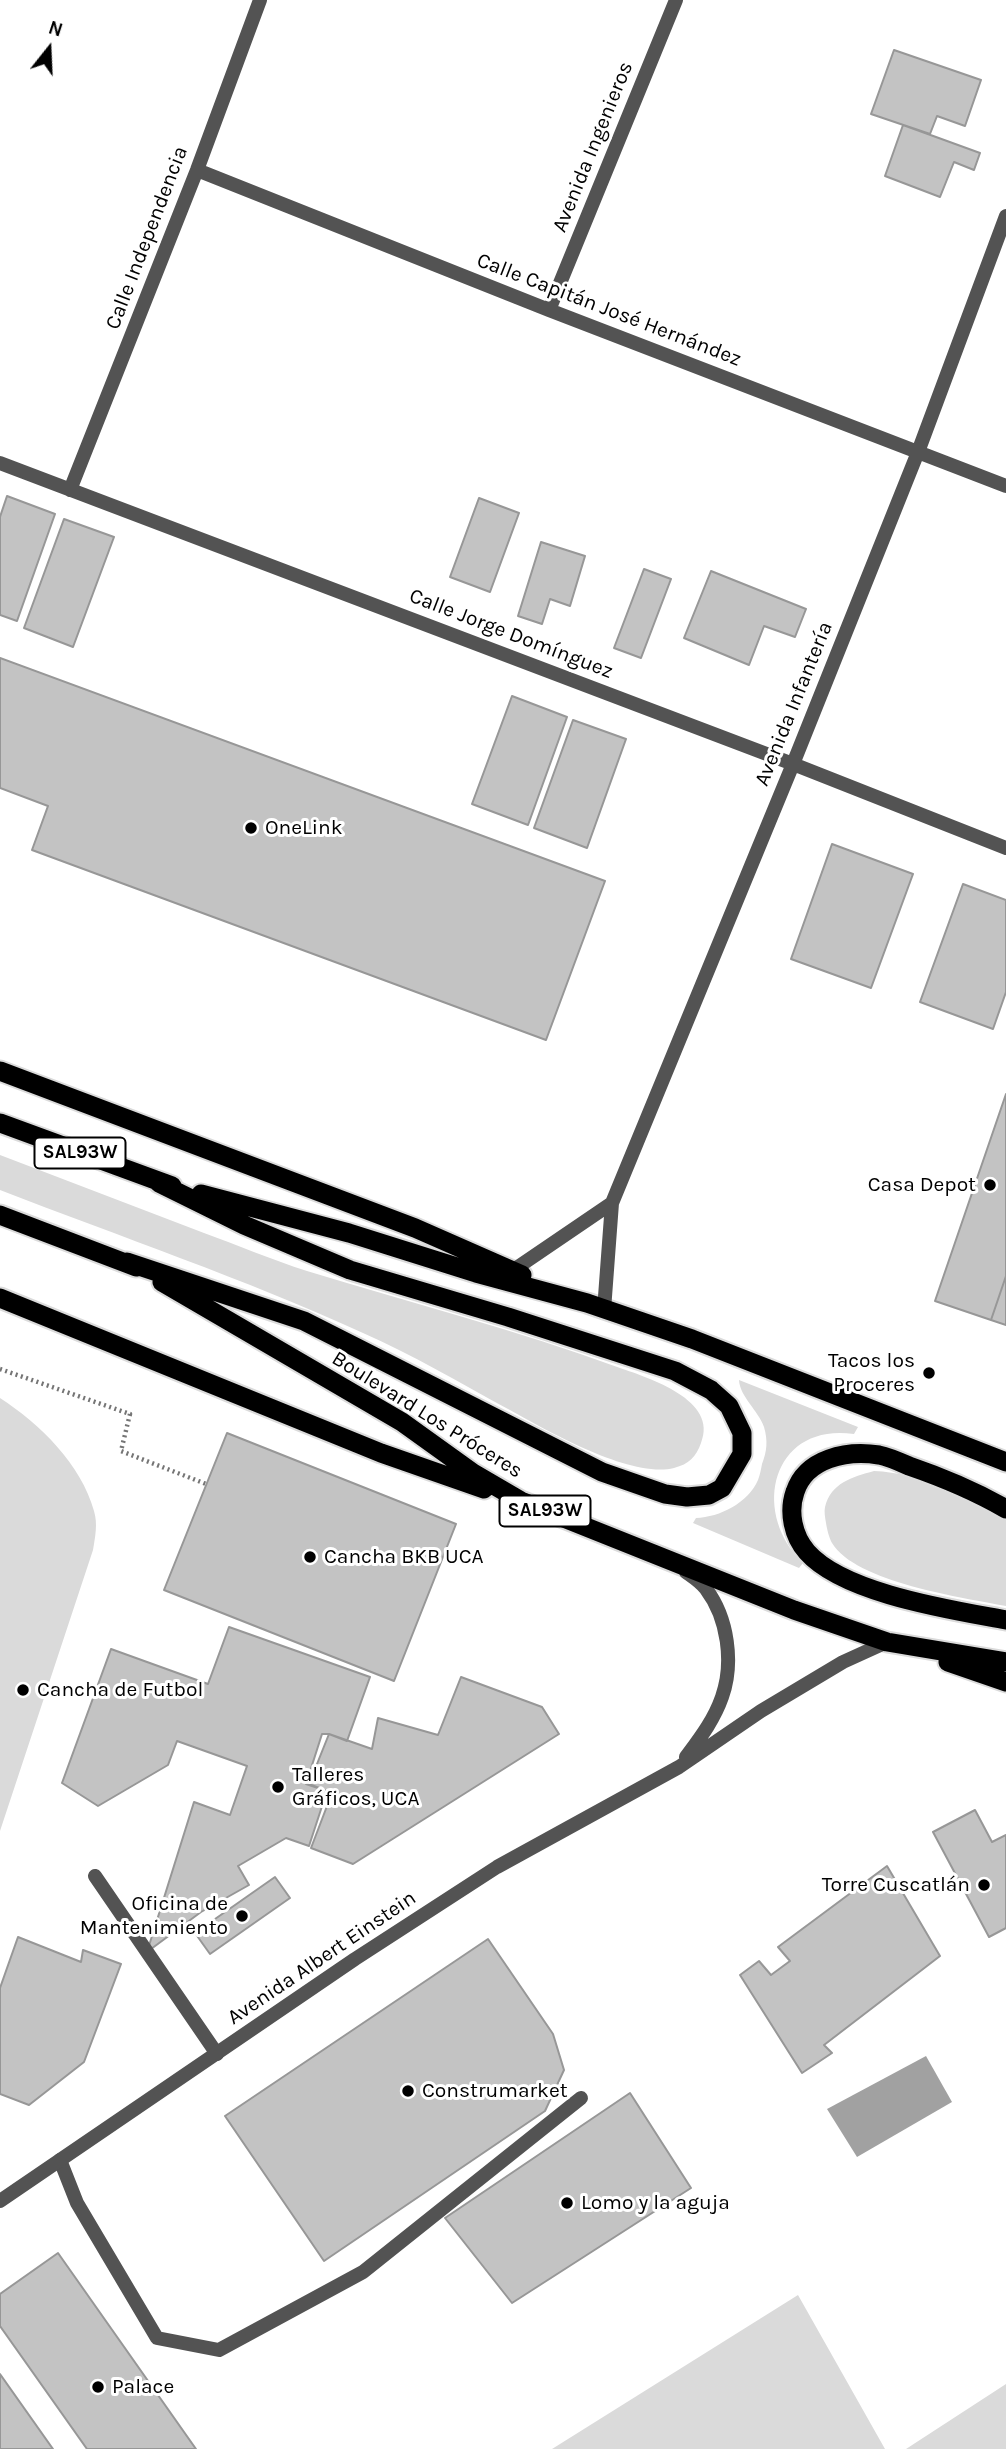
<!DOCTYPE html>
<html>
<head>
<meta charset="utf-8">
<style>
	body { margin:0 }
	#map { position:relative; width:1006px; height:2449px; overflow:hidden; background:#fff; font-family:Karla,sans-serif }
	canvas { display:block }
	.north { position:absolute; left:14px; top:14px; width:70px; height:70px; -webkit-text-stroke:5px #fff; paint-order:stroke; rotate:18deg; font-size:19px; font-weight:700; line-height:28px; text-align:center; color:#000 }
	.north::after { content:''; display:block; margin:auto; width:24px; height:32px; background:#000; clip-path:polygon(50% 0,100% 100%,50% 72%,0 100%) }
</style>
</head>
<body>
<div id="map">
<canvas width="1006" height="2449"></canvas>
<div class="north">N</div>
</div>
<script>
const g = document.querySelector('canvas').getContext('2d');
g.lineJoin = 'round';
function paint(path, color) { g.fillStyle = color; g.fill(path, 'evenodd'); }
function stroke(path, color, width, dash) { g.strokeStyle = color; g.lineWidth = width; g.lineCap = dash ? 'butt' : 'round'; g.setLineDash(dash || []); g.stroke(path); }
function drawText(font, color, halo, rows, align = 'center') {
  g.font = font + ' Karla,sans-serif'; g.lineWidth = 6; g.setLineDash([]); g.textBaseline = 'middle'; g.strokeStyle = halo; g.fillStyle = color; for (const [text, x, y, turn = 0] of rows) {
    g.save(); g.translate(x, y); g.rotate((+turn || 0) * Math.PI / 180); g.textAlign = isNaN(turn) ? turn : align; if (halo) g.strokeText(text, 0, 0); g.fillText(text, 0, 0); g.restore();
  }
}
paint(new Path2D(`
	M 0,1155 C 68,1181 136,1207 204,1233 C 238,1245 272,1260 307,1271 C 411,1303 517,1330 620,1368 C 649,1378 719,1400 701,1443 C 696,1457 689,1464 674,1468 C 631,1479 546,1430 508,1409 C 460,1383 413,1355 363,1333 C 245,1279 121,1237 0,1190 Z
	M 739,1380 L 858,1427 L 854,1434 C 772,1422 750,1512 803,1563 L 799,1568 L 693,1523 L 696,1518 C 720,1517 748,1503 758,1480 C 760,1475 761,1469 762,1464 C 767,1451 768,1441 764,1427 C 758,1410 740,1397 739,1380 Z
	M 0,1398 C 40,1424 81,1464 94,1511 C 98,1524 95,1537 93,1550 L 0,1831 Z
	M 874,1471 C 920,1473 966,1495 1006,1518 L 1006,1606 C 964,1598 855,1582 832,1543 C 829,1538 827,1529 826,1523 C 825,1517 824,1512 825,1507 C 831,1483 852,1477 874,1471 Z
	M 798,2295 L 885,2449 L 552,2449 Z
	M 1006,2384 L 1006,2449 L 906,2449 Z`), '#dadada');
paint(new Path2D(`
	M 926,2056 L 952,2102 L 857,2157 L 827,2109 Z`), '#a1a1a1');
const building = new Path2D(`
	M 894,50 L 981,80 L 965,126 L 937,116 L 930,134 L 871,114 Z
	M 903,125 L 980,153 L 974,170 L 954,162 L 940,197 L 885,176 Z
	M 7,496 L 55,514 L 17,621 L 0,615 L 0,517 Z
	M 479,498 L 519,513 L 490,592 L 450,577 Z
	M 64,519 L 114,537 L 73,647 L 24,628 Z
	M 541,542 L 585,556 L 570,606 L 550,599 L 542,624 L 518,616 Z
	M 644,569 L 671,579 L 641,658 L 614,648 Z
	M 711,571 L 806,609 L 795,637 L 764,626 L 749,665 L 684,638 Z
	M 0,658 L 605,881 L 546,1040 L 32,850 L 48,806 L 0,788 Z
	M 512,696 L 567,717 L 528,825 L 472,804 Z
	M 573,720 L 626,739 L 587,848 L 534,828 Z
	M 832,844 L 913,874 L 871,988 L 791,959 Z
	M 963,884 L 1006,900 L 1006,992 L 993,1029 L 920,1002 Z
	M 1006,1094 L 1006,1276 L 991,1320 L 935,1301 Z
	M 1006,1276 L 1006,1325 L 991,1320 Z
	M 227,1433 L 456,1524 L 394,1681 L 164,1590 Z
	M 229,1627 L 370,1677 L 347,1741 L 329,1734 L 322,1734 L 306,1784 L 327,1791 L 309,1846 L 286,1838 L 238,1866 L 249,1885 L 201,1912 L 147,1952 L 194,1802 L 230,1815 L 247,1766 L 177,1741 L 168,1765 L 98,1806 L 62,1783 L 111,1649 L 208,1684 Z
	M 461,1677 L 542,1707 L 559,1734 L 353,1864 L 311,1848 L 332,1793 L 309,1784 L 329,1734 L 372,1749 L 378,1718 L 438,1735 Z
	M 975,1810 L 992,1842 L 1006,1835 L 1006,1928 L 989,1937 L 933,1832 Z
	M 887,1866 L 940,1956 L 824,2045 L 832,2053 L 802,2073 L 740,1975 L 759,1961 L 771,1975 L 790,1961 L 778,1947 Z
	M 275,1877 L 290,1898 L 210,1954 L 195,1933 Z
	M 18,1937 L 81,1962 L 83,1950 L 121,1964 L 84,2062 L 29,2105 L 0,2094 L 0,1988 Z
	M 488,1939 L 553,2034 L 564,2070 L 545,2111 L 324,2261 L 225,2116 Z
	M 630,2093 L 691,2188 L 512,2303 L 445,2218 Z
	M 58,2253 L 196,2449 L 87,2449 L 0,2326 L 0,2294 Z
	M 0,2374 L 53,2449 L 0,2449 Z`);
paint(building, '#c3c3c3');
stroke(building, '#979797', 2);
const trunk = new Path2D(`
	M 0,1071 L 415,1228 L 522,1275
	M 0,1123 L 172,1186
	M 201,1194 L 349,1233 L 476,1273 L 587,1303 L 692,1339 L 1006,1462
	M 0,1215 L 136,1267
	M 127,1262 L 304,1321 L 602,1472 L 665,1494 L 687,1497 L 709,1495 L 722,1488 L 742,1454 L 742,1433 L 729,1406 L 711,1390 L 675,1371 L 508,1317 L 350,1270 L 244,1225 L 159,1183
	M 162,1282 L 402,1422 L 473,1473 L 521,1501 L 794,1610 L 887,1642 L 1006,1662
	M 0,1298 L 381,1453 L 484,1489
	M 1006,1509 C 975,1491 944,1478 909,1466 C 900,1462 889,1457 879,1455 C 847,1450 806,1458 795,1492 C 788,1512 793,1536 807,1552 C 844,1594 953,1610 1006,1620
	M 948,1662 L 1006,1682`);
stroke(trunk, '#dbdbdb', 23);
stroke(new Path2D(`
	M 0,1369 L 130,1414 L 121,1451 L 206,1484`), '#757575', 4.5, [2, 3.5]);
stroke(new Path2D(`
	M 60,2160 L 77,2203 L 157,2338 L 219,2350 L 363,2272 L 581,2098`), '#535353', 14);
stroke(new Path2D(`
	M 197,170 L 549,310 L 1006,486
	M 549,310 L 676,0
	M 0,463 L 793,764 L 1006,848
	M 70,490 L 197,170 L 260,0
	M 512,1271 L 612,1203
	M 604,1310 L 612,1203 L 793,764 L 918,452 L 1006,216
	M 95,1876 L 217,2054`), '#535353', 14);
stroke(new Path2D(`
	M 686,1572 C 693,1577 701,1582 706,1589 C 728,1618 734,1663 722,1697 C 714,1720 700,1738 686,1757
	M 0,2201 L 355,1959 L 497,1867 L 679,1767 L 761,1711 L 843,1662 L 887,1642`), '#535353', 14);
stroke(trunk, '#000', 19);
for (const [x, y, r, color] of [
	[251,828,7,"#000"],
	[990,1185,7,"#000"],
	[929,1373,7,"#000"],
	[310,1557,7,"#000"],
	[23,1690,7,"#000"],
	[278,1787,7,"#000"],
	[984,1885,7,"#000"],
	[242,1916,7,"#000"],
	[408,2091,7,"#000"],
	[567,2203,7,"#000"],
	[98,2387,7,"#000"]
]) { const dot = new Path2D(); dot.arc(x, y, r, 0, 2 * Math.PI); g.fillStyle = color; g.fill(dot); stroke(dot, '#fff', 2.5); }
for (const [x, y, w] of [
	[80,1153,91],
	[545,1511,91]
]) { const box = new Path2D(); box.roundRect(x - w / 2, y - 15.5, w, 31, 5); g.fillStyle = '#fff'; g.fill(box); stroke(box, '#000', 2); }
drawText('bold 19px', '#000', null, [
	["SAL93W",80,1153],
	["SAL93W",545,1511]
]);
drawText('21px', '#000', '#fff', [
	["Avenida Ingenieros",593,147,-68],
	["Calle Independencia",147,238,-69],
	["Calle Capitán José Hernández",609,310,21],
	["Calle Jorge Domínguez",511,634,21],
	["Avenida Infantería",794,704,-68],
	["Boulevard Los Próceres",427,1415,32],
	["Avenida Albert Einstein",322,1958,-34]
]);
drawText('21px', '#000', '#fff', [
	["OneLink",265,828],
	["Casa Depot",976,1185,"right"],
	["Tacos los",915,1361,"right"],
	["Proceres",915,1385,"right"],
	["Cancha BKB UCA",324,1557],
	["Cancha de Futbol",37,1690],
	["Talleres",292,1775],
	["Gráficos, UCA",292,1799],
	["Torre Cuscatlán",970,1885,"right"],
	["Oficina de",228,1904,"right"],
	["Mantenimiento",228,1928,"right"],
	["Construmarket",422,2091],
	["Lomo y la aguja",581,2203],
	["Palace",112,2387]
], 'left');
</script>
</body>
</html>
